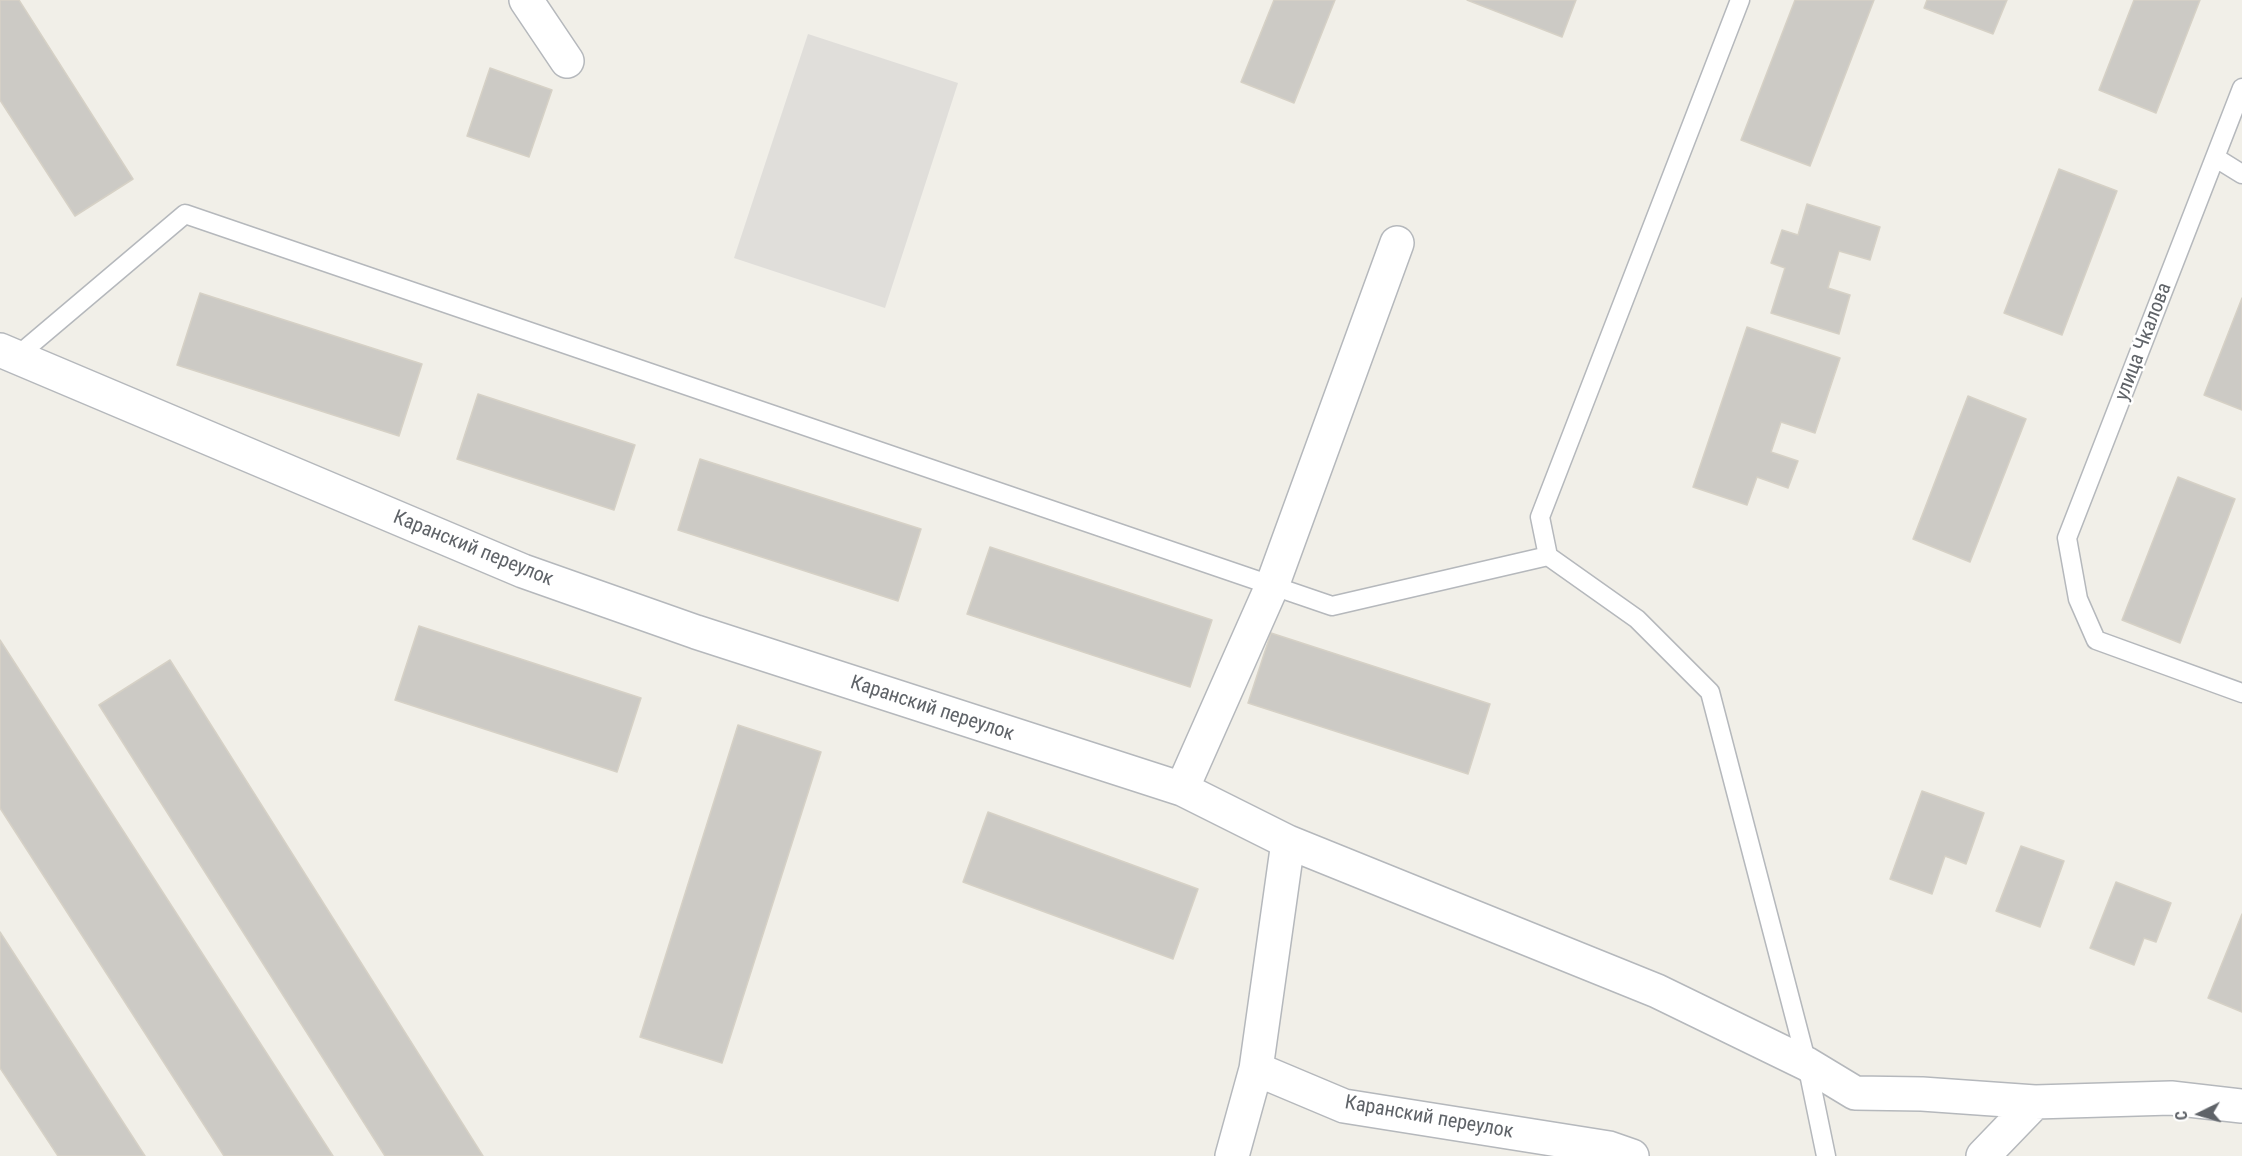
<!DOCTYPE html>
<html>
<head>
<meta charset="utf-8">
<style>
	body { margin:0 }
	#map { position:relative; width:2242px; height:1156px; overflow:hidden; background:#f1efe8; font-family:"Roboto Condensed",sans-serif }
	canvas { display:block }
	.north { position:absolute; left:2170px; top:1084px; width:60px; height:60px; -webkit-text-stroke:4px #fff; paint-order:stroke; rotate:265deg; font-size:16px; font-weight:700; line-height:24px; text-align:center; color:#5f6368 }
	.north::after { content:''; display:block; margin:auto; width:21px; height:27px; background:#5f6368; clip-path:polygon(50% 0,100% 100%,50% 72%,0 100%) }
</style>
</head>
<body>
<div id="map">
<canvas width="2242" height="1156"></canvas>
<div class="north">С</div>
</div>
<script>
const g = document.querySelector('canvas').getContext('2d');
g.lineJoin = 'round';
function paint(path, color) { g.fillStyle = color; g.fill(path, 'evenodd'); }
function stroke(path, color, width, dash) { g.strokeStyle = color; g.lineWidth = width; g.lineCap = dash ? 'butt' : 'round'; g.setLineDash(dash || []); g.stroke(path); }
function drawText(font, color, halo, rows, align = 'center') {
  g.font = font + ' "Roboto Condensed",sans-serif'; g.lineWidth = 5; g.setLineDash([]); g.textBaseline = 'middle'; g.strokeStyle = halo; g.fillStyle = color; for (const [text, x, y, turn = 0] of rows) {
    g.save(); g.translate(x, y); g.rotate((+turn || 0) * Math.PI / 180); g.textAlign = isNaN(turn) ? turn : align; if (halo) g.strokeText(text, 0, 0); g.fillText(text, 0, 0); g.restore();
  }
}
paint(new Path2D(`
	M 808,34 L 958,83 L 885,308 L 734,258 Z`), '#e0deda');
const building = new Path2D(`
	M 0,0 L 19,0 L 133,179 L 75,216 L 0,100 Z
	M 1274,0 L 1335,0 L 1294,103 L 1241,82 Z
	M 1467,0 L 1576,0 L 1562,37 Z
	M 1795,0 L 1874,0 L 1810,166 L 1741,140 Z
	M 1927,0 L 2007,0 L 1993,34 L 1924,8 Z
	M 2134,0 L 2200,0 L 2156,113 L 2099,90 Z
	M 490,68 L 552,90 L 529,157 L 467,136 Z
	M 2059,169 L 2117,191 L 2062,335 L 2004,313 Z
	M 1807,204 L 1880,227 L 1870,260 L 1839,251 L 1828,288 L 1850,295 L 1839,334 L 1771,313 L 1785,268 L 1771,263 L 1782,230 L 1798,235 Z
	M 200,293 L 422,364 L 399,436 L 177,365 Z
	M 2242,298 L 2242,410 L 2204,395 Z
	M 1747,327 L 1840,358 L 1815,433 L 1781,422 L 1771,452 L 1798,461 L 1788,488 L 1757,477 L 1747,505 L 1693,487 Z
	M 478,394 L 635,445 L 614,510 L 457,459 Z
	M 1968,396 L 2026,419 L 1970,562 L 1913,539 Z
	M 700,459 L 921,529 L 898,601 L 678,530 Z
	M 2178,477 L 2235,499 L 2180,643 L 2122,620 Z
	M 990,547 L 1212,620 L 1190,687 L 967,614 Z
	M 419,626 L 641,698 L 617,772 L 395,700 Z
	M 1271,633 L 1490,704 L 1468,774 L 1248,703 Z
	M 0,640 L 333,1156 L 224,1156 L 0,808 Z
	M 170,660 L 483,1156 L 385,1156 L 99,705 Z
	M 738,725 L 821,752 L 722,1063 L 640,1037 Z
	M 1922,791 L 1984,813 L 1966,864 L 1945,856 L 1932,894 L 1890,879 Z
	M 988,812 L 1198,889 L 1173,959 L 963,882 Z
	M 2021,846 L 2064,861 L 2040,927 L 1996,911 Z
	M 2116,882 L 2171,903 L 2156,942 L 2144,938 L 2134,965 L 2090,948 Z
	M 2242,914 L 2242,1012 L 2208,998 Z
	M 0,932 L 145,1156 L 58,1156 L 0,1068 Z`);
paint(building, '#cccac5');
stroke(building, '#d6d1c6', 1.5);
const service = new Path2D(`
	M 1740,0 L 1540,517 L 1548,556 L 1637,619 L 1710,692 L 1807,1064 L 1826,1156
	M 2242,88 L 2067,538 L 2078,599 L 2096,640 L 2242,693
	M 2216,158 L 2242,174
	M 16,357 L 185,214 L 1332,606 L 1548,556`);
const minor = new Path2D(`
	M 526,0 L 567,61
	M 0,350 L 523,571 L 696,632 L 1182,789 L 1288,842 L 1256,1069 L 1344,1106 L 1609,1148 L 1632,1156
	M 1182,789 L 1272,586 L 1397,243
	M 1288,842 L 1657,991 L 1807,1064 L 1855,1093 L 1922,1094 L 2035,1102
	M 1232,1156 L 1256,1069
	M 1983,1156 L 2035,1102 L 2171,1098 L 2242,1106`);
stroke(service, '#b5b8bc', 21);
stroke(minor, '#b5b8bc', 36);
stroke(service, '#fff', 18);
stroke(minor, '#fff', 33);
drawText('20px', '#5f6368', '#fff', [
	["улица Чкалова",2144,342,-69],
	["Каранский переулок",473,549,22],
	["Каранский переулок",932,709,18],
	["Каранский переулок",1429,1118,10]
]);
</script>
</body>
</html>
